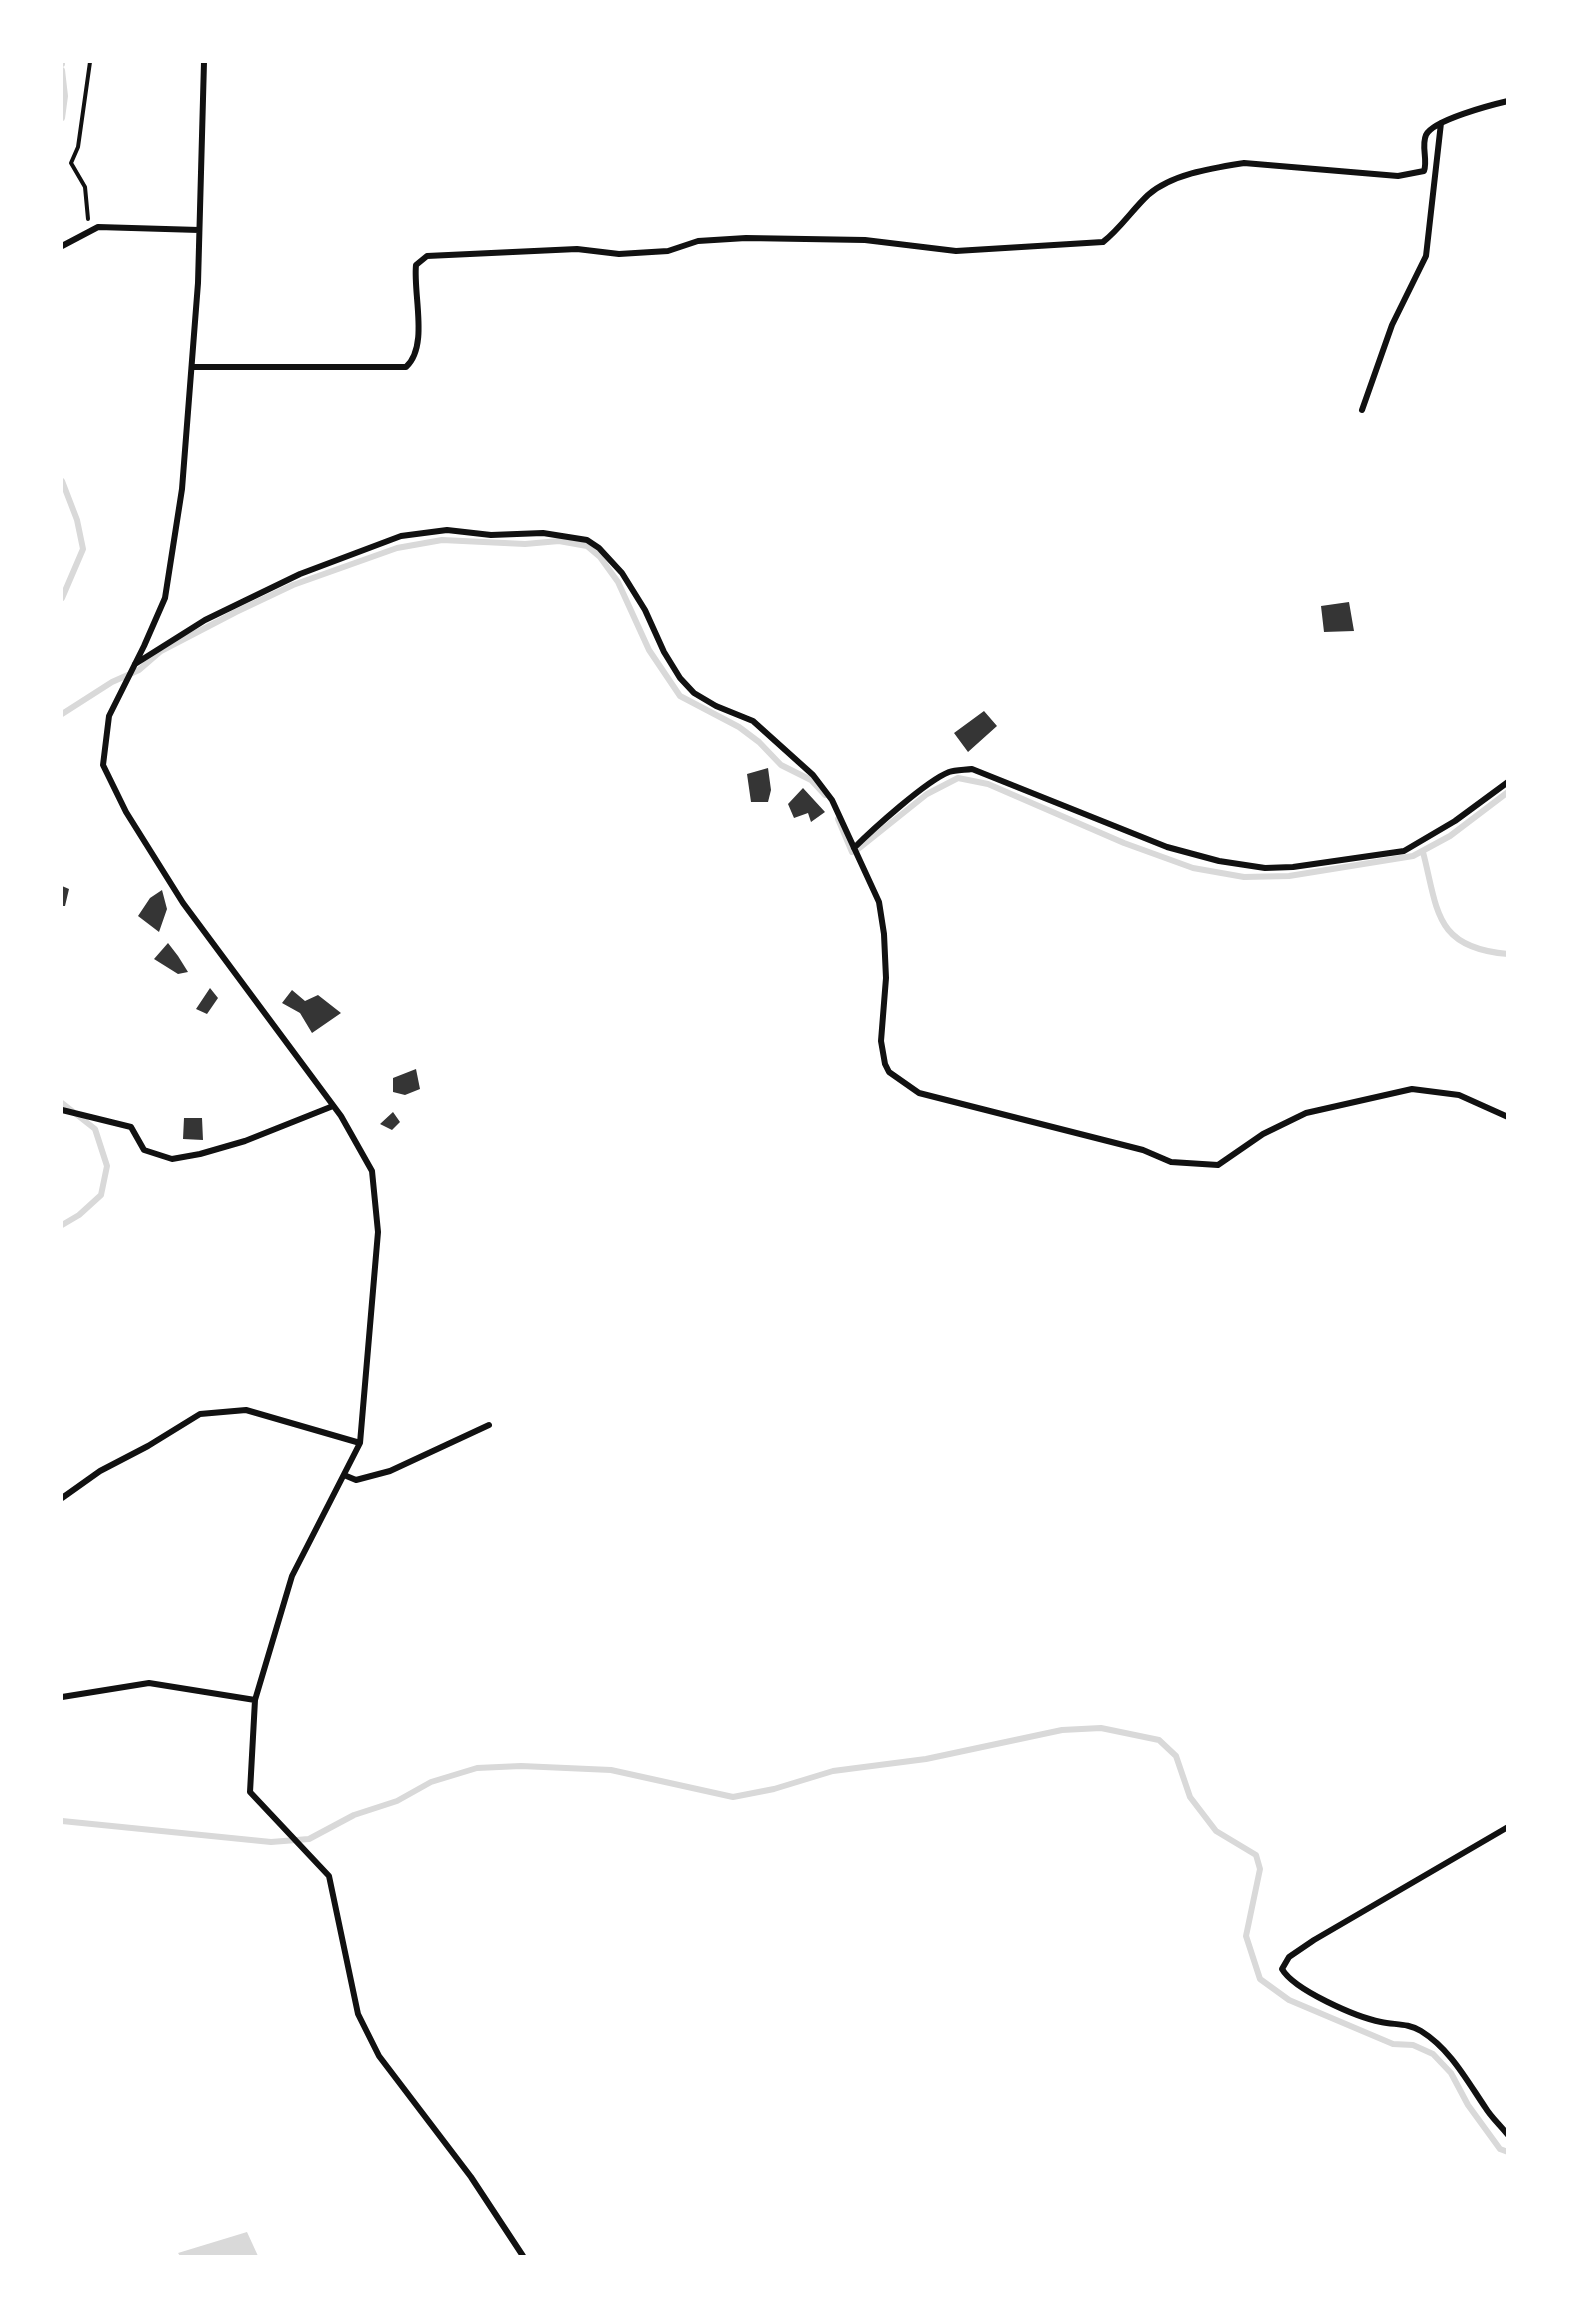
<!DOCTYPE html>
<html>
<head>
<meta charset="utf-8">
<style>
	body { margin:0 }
	#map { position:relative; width:1569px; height:2318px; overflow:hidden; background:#fff; font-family:"PT Sans Narrow",sans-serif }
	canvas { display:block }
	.frame { position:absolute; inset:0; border:63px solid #fff; pointer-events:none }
</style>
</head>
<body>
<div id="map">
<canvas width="1569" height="2318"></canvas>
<div class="frame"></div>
</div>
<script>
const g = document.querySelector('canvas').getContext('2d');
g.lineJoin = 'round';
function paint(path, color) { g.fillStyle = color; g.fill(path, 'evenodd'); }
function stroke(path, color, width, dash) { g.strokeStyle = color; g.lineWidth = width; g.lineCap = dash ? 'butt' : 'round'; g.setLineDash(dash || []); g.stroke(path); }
paint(new Path2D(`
	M 247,2232 L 258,2256 L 180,2256 L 178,2253 Z`), '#d9d9d9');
stroke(new Path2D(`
	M 62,64 L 62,62
	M 62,70 L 65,96 L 62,118
	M 62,481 L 77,520 L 83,549 L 62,598
	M 62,714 L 112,682 L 139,670 L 161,651 L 236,612 L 293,585 L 397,548 L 442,540 L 525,544 L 559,541 L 587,546 L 600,557 L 618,582 L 649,650 L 680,696 L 739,727 L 759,742 L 781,765 L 811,780 L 825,795
	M 838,819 L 852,852 L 854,851
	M 857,850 L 927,794 L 958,778 L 988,784 L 1124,843 L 1193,868 L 1244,877 L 1289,876 L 1413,856 L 1450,836 L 1508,792
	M 1423,852 C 1438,910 1434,948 1508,954
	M 62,1103 L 95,1129 L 107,1166 L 101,1195 L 79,1215 L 62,1225
	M 62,1821 L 271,1842 L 309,1839 L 354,1815 L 397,1801 L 431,1782 L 477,1768 L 521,1766 L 611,1770 L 733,1797 L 774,1789 L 833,1771 L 926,1759 L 1062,1730 L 1101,1728 L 1159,1740 L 1176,1756 L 1190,1797 L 1216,1831 L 1256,1855 L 1260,1869 L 1246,1936 L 1260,1979 L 1289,2000 L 1393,2044 L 1413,2045 L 1433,2054 L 1451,2073 L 1468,2105 L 1500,2149 L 1508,2152`), '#d9d9d9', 6);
paint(new Path2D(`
	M 1349,602 L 1354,631 L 1324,632 L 1321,606 Z
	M 984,711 L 997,726 L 968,752 L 954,733 Z
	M 768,768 L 771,790 L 768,802 L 751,802 L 747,774 Z
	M 803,788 L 825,812 L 811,822 L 808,813 L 794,818 L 788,804 Z
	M 62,886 L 69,889 L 65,906 L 62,906 Z
	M 162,890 L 167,909 L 159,932 L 138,916 L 150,898 Z
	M 168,943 L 178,956 L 188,972 L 178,974 L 154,959 Z
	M 210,988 L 218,998 L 207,1014 L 196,1009 Z
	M 292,990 L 305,1001 L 318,995 L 341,1013 L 312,1033 L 300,1013 L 282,1003 Z
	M 416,1069 L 420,1089 L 405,1095 L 393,1092 L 393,1078 Z
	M 393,1112 L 400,1122 L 392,1130 L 380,1124 Z
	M 184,1118 L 202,1118 L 203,1140 L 183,1139 Z`), '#353535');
stroke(new Path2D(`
	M 88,219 L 85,187 L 71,163 L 78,147 L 90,62`), '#111', 4);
stroke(new Path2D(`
	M 204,62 L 198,283 L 182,489 L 165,598 L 144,646 L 109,716 L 103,765 L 126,812 L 183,903 L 341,1116 L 372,1171 L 378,1232 L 360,1443 L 292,1576 L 255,1700 L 250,1792 L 329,1876 L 358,2014 L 379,2056 L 471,2177 L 523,2256
	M 62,246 L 98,227 L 199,230
	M 192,367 L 406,367 C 429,346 413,295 416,265 L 427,256 L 577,249 L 619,254 L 668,251 L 698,241 L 746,238 L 865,240 L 956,251 L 1103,242 C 1120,229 1132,210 1148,195 C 1172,174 1213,168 1244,163 L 1398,176 L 1424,171 C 1428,160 1421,146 1426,135 C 1433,120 1491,105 1508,101
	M 1362,410 L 1392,325 L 1426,256 L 1441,123
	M 135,664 L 205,620 L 238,604 L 300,574 L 401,536 L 447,530 L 491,535 L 543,533 L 587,540 L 599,548 L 622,573 L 645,610 L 664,652 L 680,678 L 694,693 L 716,706 L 753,721 L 813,775 L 832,800 L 879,902 L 884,934 L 886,978 L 881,1041 L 885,1064 L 889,1072 L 919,1093 L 1143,1150 L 1171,1162 L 1218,1165 L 1263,1134 L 1306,1113 L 1412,1089 L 1459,1095 L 1508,1117
	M 854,848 C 872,830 926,781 949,772 C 955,770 965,770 972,769 L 1167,847 L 1219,861 L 1265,868 L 1293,867 L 1404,851 L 1455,821 L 1508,782
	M 62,1110 L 131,1127 L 144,1150 L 172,1159 L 200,1154 L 245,1141 L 333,1106
	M 344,1475 L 356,1480 L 390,1471 L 489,1425
	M 62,1498 L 100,1471 L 148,1446 L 200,1414 L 246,1410 L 360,1443
	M 62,1697 L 149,1683 L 255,1700
	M 1508,1827 L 1314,1940 L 1289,1957 L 1282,1969 C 1294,1990 1356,2017 1381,2022 C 1395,2025 1408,2023 1421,2031 C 1450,2049 1466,2079 1485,2107 C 1491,2117 1500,2125 1508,2135`), '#111', 6);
</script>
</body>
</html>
